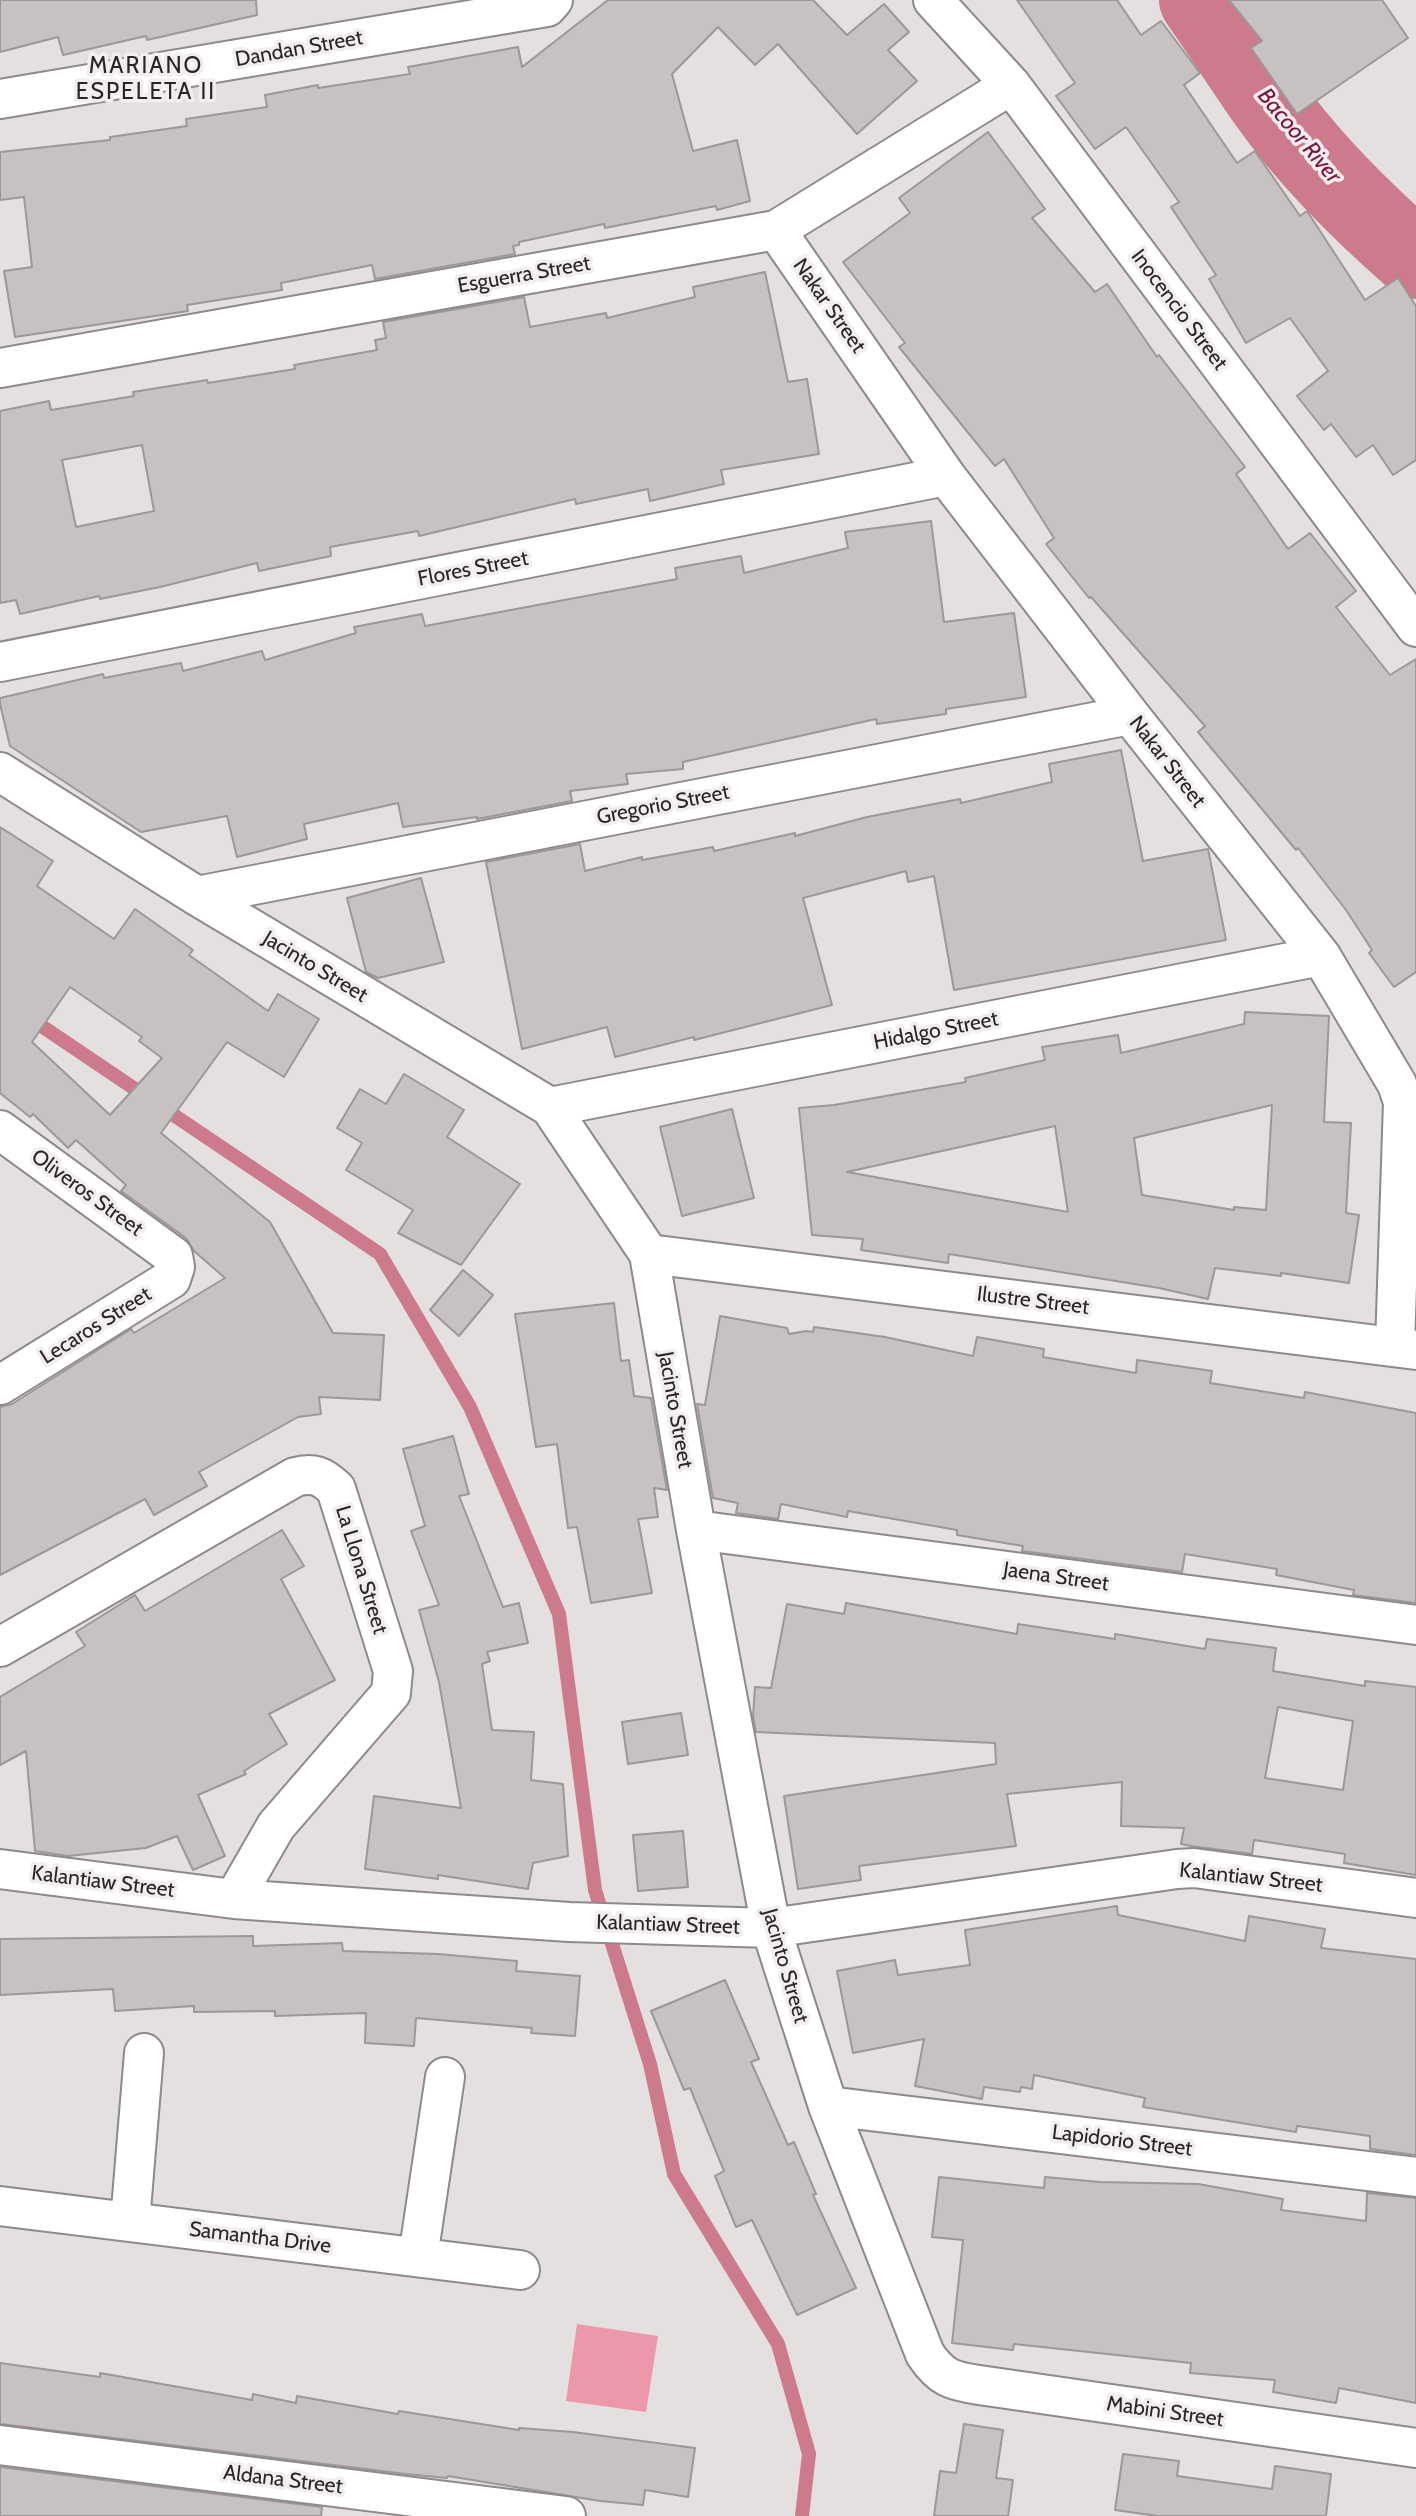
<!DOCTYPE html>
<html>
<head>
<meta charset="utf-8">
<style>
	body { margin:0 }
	canvas { display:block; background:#e5e0e0 }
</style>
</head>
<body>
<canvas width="1416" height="2516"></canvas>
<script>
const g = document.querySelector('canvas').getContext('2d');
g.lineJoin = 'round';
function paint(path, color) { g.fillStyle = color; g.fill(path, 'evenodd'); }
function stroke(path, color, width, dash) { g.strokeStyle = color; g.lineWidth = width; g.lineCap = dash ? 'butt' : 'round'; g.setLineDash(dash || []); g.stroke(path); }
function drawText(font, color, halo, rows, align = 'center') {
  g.font = font + ' Cabin,sans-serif'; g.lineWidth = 7; g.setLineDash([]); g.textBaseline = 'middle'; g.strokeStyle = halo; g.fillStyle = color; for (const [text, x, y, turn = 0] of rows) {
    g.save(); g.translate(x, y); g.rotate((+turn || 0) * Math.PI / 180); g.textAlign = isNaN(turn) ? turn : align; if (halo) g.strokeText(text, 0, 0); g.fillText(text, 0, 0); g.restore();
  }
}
paint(new Path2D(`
	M 577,2324 L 658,2336 L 646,2412 L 566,2401 Z`), '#ec98aa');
stroke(new Path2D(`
	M 0,998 L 380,1254 L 470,1407 L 559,1614 L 595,1890 L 650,2064 L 674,2174 L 778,2344 L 809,2454 L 802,2516`), '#cc7a8c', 14);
stroke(new Path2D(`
	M 1199,0 C 1223,34 1245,69 1269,103 C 1310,161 1362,212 1416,259`), '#cc7a8c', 80);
const building = new Path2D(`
	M 0,0 L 256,0 L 257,15 L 147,40 L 146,36 L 63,55 L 58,37 L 0,52 Z
	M 608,0 L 813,0 L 847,35 L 884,4 L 909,32 L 888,50 L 917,81 L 857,134 L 778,44 L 755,65 L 718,27 L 672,74 L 693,151 L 737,140 L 750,201 L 717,210 L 716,206 L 605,228 L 604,224 L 519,242 L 519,245 L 513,246 L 515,254 L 375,279 L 372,265 L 281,283 L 282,290 L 187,305 L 188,311 L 15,337 L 4,271 L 32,267 L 24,197 L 0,200 L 0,152 L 110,140 L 110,137 L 187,126 L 186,119 L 267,107 L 265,95 L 318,85 L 318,88 L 410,74 L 408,67 L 518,47 L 522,67 Z
	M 1017,0 L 1117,0 L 1141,35 L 1161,21 L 1200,73 L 1184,85 L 1237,163 L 1255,151 L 1300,216 L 1307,211 L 1365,300 L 1398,278 L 1416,306 L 1416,460 L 1393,475 L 1373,445 L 1356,457 L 1331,424 L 1324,430 L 1297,396 L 1328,371 L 1290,318 L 1246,343 L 1209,279 L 1216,275 L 1171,207 L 1179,202 L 1126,127 L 1095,149 L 1056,96 L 1075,83 Z
	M 1229,0 L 1382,0 L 1408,38 L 1297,114 L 1251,48 L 1262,41 Z
	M 988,132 L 1045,209 L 1032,218 L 1095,292 L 1107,284 L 1157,357 L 1159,355 L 1245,467 L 1236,474 L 1288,549 L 1310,533 L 1356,591 L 1336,607 L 1390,675 L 1416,659 L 1416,972 L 1394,987 L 1369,953 L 1372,950 L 1346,910 L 1298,848 L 1296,850 L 1198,732 L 1205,726 L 1091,597 L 1089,598 L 1046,544 L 1054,538 L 1004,459 L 995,466 L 899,347 L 905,343 L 843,262 L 910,213 L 899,198 Z
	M 765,272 L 788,382 L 807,379 L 819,454 L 721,470 L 724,484 L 650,501 L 648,489 L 576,504 L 575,499 L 419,536 L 418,531 L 330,547 L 331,556 L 259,571 L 257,563 L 160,587 L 100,599 L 99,596 L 20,614 L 16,600 L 0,603 L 0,411 L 49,401 L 51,410 L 134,396 L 133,392 L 207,380 L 208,383 L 295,369 L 294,365 L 377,350 L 375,340 L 386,338 L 383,322 L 524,297 L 530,327 L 606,313 L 607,318 L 695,297 L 693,287 ZM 142,445 L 154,511 L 76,527 L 62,460 Z
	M 931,521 L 944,622 L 1014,613 L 1026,697 L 946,709 L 946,714 L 877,724 L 876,719 L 683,762 L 683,769 L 626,774 L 628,784 L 570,791 L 572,801 L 477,819 L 477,817 L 403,827 L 398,803 L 304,824 L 307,839 L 237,857 L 227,816 L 141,832 L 10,746 L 0,704 L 0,698 L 103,674 L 104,678 L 181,663 L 183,671 L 262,651 L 265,660 L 356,633 L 354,627 L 422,614 L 425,626 L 677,579 L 675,568 L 741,556 L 744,573 L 848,548 L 845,532 Z
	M 1121,750 L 1143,861 L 1208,849 L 1226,940 L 954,990 L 934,876 L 908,882 L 906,871 L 803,898 L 832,1005 L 694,1040 L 694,1037 L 615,1057 L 607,1027 L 522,1049 L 486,862 L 580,844 L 585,871 L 642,857 L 642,860 L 713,847 L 714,851 L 795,833 L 795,836 L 867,817 L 960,799 L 961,803 L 1052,782 L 1049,764 Z
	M 0,827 L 53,861 L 37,886 L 114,939 L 135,909 L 193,950 L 189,955 L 268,1011 L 278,994 L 319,1019 L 284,1077 L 227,1042 L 161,1133 L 270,1222 L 333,1333 L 384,1335 L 380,1400 L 319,1397 L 321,1414 L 298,1417 L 199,1472 L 207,1486 L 154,1515 L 145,1499 L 0,1575 L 0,1407 L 12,1404 L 131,1329 L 134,1333 L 225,1278 L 194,1251 L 186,1238 L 121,1191 L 126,1185 L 76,1140 L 68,1148 L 33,1114 L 30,1117 L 0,1093 ZM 70,987 L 142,1037 L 139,1041 L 162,1058 L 110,1115 L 32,1042 Z
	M 421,878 L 444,962 L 378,978 L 366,972 L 347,898 Z
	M 1245,1012 L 1329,1016 L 1324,1122 L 1351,1123 L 1346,1213 L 1359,1215 L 1349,1283 L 1281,1273 L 1281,1276 L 1215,1268 L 1208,1299 L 1159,1288 L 949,1254 L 948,1263 L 861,1250 L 863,1239 L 812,1235 L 799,1108 L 834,1105 L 966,1082 L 965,1078 L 1045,1060 L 1042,1047 L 1118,1035 L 1121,1053 L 1244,1024 ZM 1272,1105 L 1266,1210 L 1234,1207 L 1234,1210 L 1142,1195 L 1134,1138 ZM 1055,1126 L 1068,1212 L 847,1172 Z
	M 404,1074 L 464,1110 L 447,1137 L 520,1184 L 461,1265 L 398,1233 L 413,1210 L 346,1170 L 362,1143 L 337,1128 L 360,1089 L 386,1104 Z
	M 732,1109 L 754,1198 L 682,1216 L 660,1127 Z
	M 463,1270 L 493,1295 L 459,1336 L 430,1310 Z
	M 614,1303 L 621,1361 L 629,1360 L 634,1396 L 651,1398 L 667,1490 L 654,1488 L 658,1517 L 638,1519 L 652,1593 L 591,1603 L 577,1527 L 568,1528 L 557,1444 L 536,1447 L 515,1314 Z
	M 720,1316 L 787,1328 L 789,1334 L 806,1331 L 813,1332 L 814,1327 L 885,1337 L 973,1356 L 977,1337 L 1044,1349 L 1043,1357 L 1136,1373 L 1137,1360 L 1212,1371 L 1210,1383 L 1304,1398 L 1305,1392 L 1416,1413 L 1416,1603 L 1353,1595 L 1354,1590 L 1276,1575 L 1277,1569 L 1185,1554 L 1182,1572 L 1022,1551 L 1023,1546 L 957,1535 L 957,1530 L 848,1511 L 847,1517 L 781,1504 L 778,1519 L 736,1513 L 738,1503 L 713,1498 L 697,1404 L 705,1405 Z
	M 453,1436 L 469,1494 L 459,1496 L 503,1607 L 519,1603 L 528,1643 L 487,1652 L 490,1661 L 482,1664 L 492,1730 L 534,1732 L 531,1780 L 563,1784 L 568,1856 L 533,1863 L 528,1889 L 438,1875 L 438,1879 L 365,1869 L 374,1796 L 461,1808 L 439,1682 L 419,1610 L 439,1605 L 411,1531 L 425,1526 L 403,1449 Z
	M 282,1530 L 304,1566 L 281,1579 L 335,1680 L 269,1714 L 287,1744 L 244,1771 L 246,1774 L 198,1795 L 225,1856 L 193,1870 L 177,1836 L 146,1848 L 68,1856 L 35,1851 L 26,1751 L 0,1765 L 0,1697 L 85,1646 L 76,1632 L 135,1595 L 145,1611 Z
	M 846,1603 L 1017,1634 L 1018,1624 L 1115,1639 L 1115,1634 L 1205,1649 L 1207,1639 L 1276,1648 L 1273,1671 L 1365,1686 L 1365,1681 L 1416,1687 L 1416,1875 L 1344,1863 L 1345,1854 L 1254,1840 L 1252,1854 L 1191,1846 L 1181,1844 L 1184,1828 L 1121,1826 L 1122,1782 L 1007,1794 L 1016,1846 L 859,1866 L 861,1880 L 798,1889 L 784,1796 L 996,1764 L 995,1743 L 756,1732 L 753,1716 L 755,1687 L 771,1688 L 787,1604 L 844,1614 ZM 1278,1707 L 1353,1721 L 1343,1790 L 1265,1778 Z
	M 681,1713 L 688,1755 L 628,1764 L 622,1722 Z
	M 683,1831 L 688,1887 L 638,1891 L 633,1835 Z
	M 1117,1906 L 1118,1915 L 1245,1941 L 1249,1916 L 1325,1929 L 1321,1948 L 1416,1959 L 1416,2155 L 1370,2149 L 1370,2136 L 1297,2126 L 1296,2132 L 1143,2107 L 1145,2098 L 1034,2075 L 1032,2089 L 1021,2087 L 1020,2092 L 984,2087 L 982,2099 L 915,2086 L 924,2039 L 853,2053 L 837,1971 L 895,1960 L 898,1975 L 970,1965 L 965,1930 Z
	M 253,1936 L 253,1946 L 342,1943 L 343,1951 L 438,1954 L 517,1961 L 516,1971 L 580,1976 L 575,2036 L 531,2033 L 532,2028 L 416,2018 L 414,2046 L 365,2043 L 366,2013 L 275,2016 L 275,2011 L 194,2012 L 194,2006 L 115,2011 L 113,1989 L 0,1995 L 0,1939 Z
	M 725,1980 L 759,2059 L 751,2062 L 788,2145 L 794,2142 L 816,2194 L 813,2195 L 856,2288 L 797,2315 L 752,2220 L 736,2227 L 715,2176 L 724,2171 L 690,2088 L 684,2090 L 651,2011 Z
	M 939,2177 L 1044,2188 L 1045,2177 L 1100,2182 L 1198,2184 L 1283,2199 L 1281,2210 L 1366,2221 L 1367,2193 L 1416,2198 L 1416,2403 L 1339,2388 L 1336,2403 L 1273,2392 L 1275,2380 L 1190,2373 L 1191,2363 L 1014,2344 L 1013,2350 L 952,2343 L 963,2240 L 932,2237 Z
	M 0,2363 L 100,2377 L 100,2373 L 252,2400 L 253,2394 L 296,2403 L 297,2396 L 398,2414 L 399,2411 L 519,2430 L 519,2428 L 573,2432 L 695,2448 L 688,2497 L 645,2490 L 643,2505 L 600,2501 L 448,2476 L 447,2478 L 406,2474 L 0,2424 Z
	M 964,2424 L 1003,2430 L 996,2478 L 1013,2480 L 1008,2516 L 934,2516 L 940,2471 L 956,2473 Z
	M 1123,2454 L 1179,2461 L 1177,2476 L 1272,2489 L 1275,2466 L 1331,2474 L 1326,2516 L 1158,2516 L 1115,2510 Z
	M 0,2467 L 322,2507 L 321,2516 L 0,2516 Z`);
paint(building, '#c7c1c2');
stroke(building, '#9c9798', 2);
const street = new Path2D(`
	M 933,0 L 1011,85 L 1416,627
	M 0,99 L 547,7 L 553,0
	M 776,230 L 946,476 L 1130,715 L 1321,956 L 1397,1084 L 1403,1102 L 1395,1346
	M 0,368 L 776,230 L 1011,85
	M 0,662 L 946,476
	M 0,772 L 197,896 L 550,1107 L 649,1254 L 696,1530 L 771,1928 L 828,2106 L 925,2354 C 941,2378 952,2381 979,2385 L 1416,2448
	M 197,896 L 1130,715
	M 550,1107 L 1321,956
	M 0,1130 L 173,1256 L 175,1267 L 171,1279 L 0,1385
	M 649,1254 L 1416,1350
	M 696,1530 L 1416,1625
	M 0,1647 L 295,1477 C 314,1472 322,1476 336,1489 L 393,1671 L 391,1693 L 276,1826 L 234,1899
	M 0,1869 L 234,1899 L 569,1922 L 771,1928 L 1177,1869 L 1194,1868 L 1416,1898
	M 828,2106 L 1416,2177
	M 0,2206 L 520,2270
	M 130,2222 L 144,2053
	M 418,2257 L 445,2077
	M 0,2445 L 566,2516`);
stroke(street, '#8e898a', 42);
stroke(street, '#fff', 38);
drawText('21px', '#272525', '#f2edee', [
	["Dandan Street",299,49,-10],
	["Esguerra Street",524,275,-10],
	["Nakar Street",829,306,55],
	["Inocencio Street",1179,310,53],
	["Flores Street",473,569,-11],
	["Nakar Street",1167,762,52],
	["Gregorio Street",663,805,-11],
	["Jacinto Street",315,967,31],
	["Hidalgo Street",936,1031,-11],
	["Oliveros Street",87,1193,36],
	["Ilustre Street",1033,1301,7],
	["Lecaros Street",96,1326,-32],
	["Jacinto Street",675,1410,80],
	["La Llona Street",361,1570,73],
	["Jaena Street",1056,1577,8],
	["Kalantiaw Street",1251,1878,6],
	["Kalantiaw Street",103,1882,7],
	["Kalantiaw Street",668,1925,2],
	["Jacinto Street",785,1966,74],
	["Lapidorio Street",1122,2141,7],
	["Samantha Drive",260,2238,7],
	["Mabini Street",1165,2412,8],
	["Aldana Street",283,2480,7]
]);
g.letterSpacing = '2px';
drawText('23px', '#272525', '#f2edee', [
	["MARIANO",146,66],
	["ESPELETA II",146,92]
]);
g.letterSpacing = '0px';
drawText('italic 23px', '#791638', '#f2edee', [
	["Bacoor River",1299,136,50]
]);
</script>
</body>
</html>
